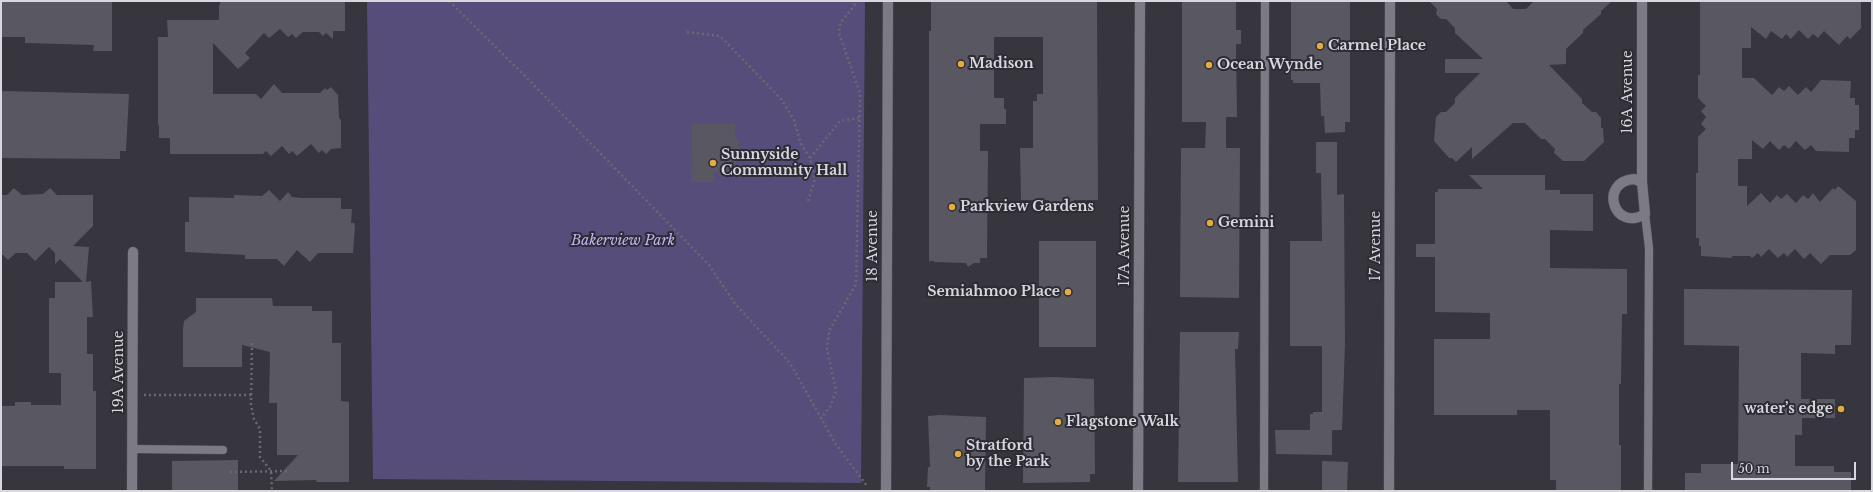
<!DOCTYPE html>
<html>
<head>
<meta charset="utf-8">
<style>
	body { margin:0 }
	#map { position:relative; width:1873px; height:492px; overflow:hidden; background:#37353e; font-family:"Libre Baskerville",serif }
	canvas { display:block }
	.frame { position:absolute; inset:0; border:2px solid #d8d7dd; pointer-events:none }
	.scale { position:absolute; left:1731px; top:462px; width:125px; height:18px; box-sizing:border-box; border:2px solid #d8d7dd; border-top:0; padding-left:5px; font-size:12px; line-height:14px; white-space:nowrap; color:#d8d7dd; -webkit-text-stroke:3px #2d2b34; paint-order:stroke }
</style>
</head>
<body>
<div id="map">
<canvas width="1873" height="492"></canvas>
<div class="frame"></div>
<div class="scale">50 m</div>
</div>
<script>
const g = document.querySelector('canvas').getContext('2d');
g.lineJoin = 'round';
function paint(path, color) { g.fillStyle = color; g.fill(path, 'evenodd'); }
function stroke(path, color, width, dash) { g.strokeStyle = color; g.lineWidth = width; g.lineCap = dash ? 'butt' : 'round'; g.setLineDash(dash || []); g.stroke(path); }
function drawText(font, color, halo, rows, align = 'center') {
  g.font = font + ' "Libre Baskerville",serif'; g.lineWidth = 4; g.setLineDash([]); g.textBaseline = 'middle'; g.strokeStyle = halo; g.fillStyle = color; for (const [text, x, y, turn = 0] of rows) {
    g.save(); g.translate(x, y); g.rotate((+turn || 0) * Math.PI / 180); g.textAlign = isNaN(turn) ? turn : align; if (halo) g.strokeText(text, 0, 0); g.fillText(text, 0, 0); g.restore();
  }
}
paint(new Path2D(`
	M 367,1 L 865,1 L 861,483 L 373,479 Z`), '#574d7b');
paint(new Path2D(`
	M 1,1 L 112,1 L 112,51 L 93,51 L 94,45 L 25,43 L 25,37 L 1,37 Z
	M 221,1 L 344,1 L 345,3 L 345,31 L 333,31 L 333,39 L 326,33 L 323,36 L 319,32 L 303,32 L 296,38 L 292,34 L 288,37 L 280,29 L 269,38 L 264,33 L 245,53 L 250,58 L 238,69 L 213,43 L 213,94 L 256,94 L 261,99 L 274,84 L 282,93 L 320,93 L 325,88 L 327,90 L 331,87 L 338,95 L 339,118 L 341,120 L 341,148 L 331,149 L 326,154 L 322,150 L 319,153 L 311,144 L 297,156 L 292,151 L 289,154 L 282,146 L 271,156 L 266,151 L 263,154 L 170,154 L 170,138 L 159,138 L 159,125 L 158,125 L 158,37 L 168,37 L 167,20 L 219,20 L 219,6 Z
	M 931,1 L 1097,1 L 1098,200 L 1074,200 L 1074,204 L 1052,204 L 1049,203 L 1049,200 L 1021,200 L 1020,148 L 1033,148 L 1033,101 L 1037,101 L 1037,94 L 1043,94 L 1043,37 L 994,37 L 994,98 L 1004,98 L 1004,109 L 1006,109 L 1006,124 L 980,124 L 980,151 L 988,151 L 987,258 L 980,258 L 980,263 L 974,263 L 968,267 L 966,263 L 934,262 L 934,261 L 929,261 L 929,31 L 931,31 Z
	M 1182,1 L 1236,1 L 1236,30 L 1241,30 L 1241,44 L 1236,44 L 1237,117 L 1226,117 L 1226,148 L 1240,148 L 1239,298 L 1180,297 L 1181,148 L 1205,148 L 1206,122 L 1182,122 Z
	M 1291,1 L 1350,1 L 1350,122 L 1345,122 L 1345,132 L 1325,133 L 1324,116 L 1321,116 L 1320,83 L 1293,83 L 1293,80 L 1291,80 Z
	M 1429,1 L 1506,1 L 1513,9 L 1526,9 L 1534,1 L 1612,1 L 1601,11 L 1601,14 L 1583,30 L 1583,33 L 1566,49 L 1566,64 L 1549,65 L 1582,99 L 1582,103 L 1592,112 L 1596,112 L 1601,118 L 1601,128 L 1603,128 L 1604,142 L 1584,161 L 1563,161 L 1554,153 L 1555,149 L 1545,139 L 1541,139 L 1525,123 L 1513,123 L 1472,159 L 1472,147 L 1456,162 L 1452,158 L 1449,158 L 1434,141 L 1436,117 L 1441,112 L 1446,112 L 1455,103 L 1455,98 L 1480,73 L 1445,73 L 1445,59 L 1483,59 L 1455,33 L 1455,28 L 1446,19 L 1441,19 L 1436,14 L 1437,9 Z
	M 1700,1 L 1861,1 L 1861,28 L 1850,39 L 1847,36 L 1839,45 L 1824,31 L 1818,38 L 1813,34 L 1808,39 L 1799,30 L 1791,39 L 1786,34 L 1782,39 L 1771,31 L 1766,39 L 1751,27 L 1751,48 L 1742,48 L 1742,78 L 1754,78 L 1772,95 L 1779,87 L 1784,91 L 1789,86 L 1798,95 L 1806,87 L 1811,92 L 1821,80 L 1851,81 L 1850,98 L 1855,98 L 1855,105 L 1859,105 L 1859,130 L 1855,130 L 1855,138 L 1849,138 L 1849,152 L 1816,151 L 1811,145 L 1805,150 L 1796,141 L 1789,149 L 1784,145 L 1779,150 L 1770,141 L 1763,149 L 1752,140 L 1752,159 L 1738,159 L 1738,186 L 1747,186 L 1747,206 L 1761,193 L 1770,203 L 1777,195 L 1781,199 L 1787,194 L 1796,203 L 1803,195 L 1808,199 L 1813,193 L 1820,202 L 1833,188 L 1835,190 L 1838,186 L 1856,201 L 1856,250 L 1850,255 L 1830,255 L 1821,264 L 1810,253 L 1804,259 L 1795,249 L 1787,257 L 1784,253 L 1778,258 L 1769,249 L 1761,257 L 1758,253 L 1752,258 L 1750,256 L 1732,256 L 1732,258 L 1701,256 L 1701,246 L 1699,246 L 1699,238 L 1696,238 L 1696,173 L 1698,173 L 1698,137 L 1706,129 L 1701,124 L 1706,117 L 1701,111 L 1706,106 L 1698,98 L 1698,75 L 1700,75 Z
	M 1,91 L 129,94 L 126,151 L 120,151 L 120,159 L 1,158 Z
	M 692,124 L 735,124 L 735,139 L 739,139 L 739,153 L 736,153 L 736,172 L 714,172 L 714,182 L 691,182 Z
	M 1316,142 L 1337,142 L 1337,195 L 1344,194 L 1345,344 L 1342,430 L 1332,430 L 1332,455 L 1276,454 L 1275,430 L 1310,430 L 1310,414 L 1313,414 L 1313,412 L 1322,412 L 1322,346 L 1290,346 L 1290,241 L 1322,241 L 1321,173 L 1316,173 Z
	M 1469,175 L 1545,175 L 1545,190 L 1560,190 L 1560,194 L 1593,194 L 1593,231 L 1550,230 L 1550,268 L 1627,269 L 1627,314 L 1622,314 L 1621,384 L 1619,384 L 1619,445 L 1621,445 L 1621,491 L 1556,490 L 1556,480 L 1550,480 L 1550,410 L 1517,410 L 1517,415 L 1434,415 L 1434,339 L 1490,339 L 1490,313 L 1435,312 L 1435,257 L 1416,257 L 1416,244 L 1435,244 L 1435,192 L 1438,192 L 1438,189 L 1483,189 Z
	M 14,188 L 22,195 L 43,194 L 50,188 L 57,195 L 93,195 L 93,226 L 73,246 L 89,247 L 86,282 L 91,281 L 93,317 L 87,317 L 87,354 L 93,354 L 93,391 L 96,391 L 96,469 L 64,469 L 64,466 L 1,466 L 1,406 L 15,406 L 15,402 L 31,402 L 31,405 L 61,405 L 61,373 L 49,373 L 49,298 L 55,298 L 55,282 L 83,282 L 60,259 L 55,264 L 55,253 L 49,247 L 35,261 L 27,253 L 16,253 L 8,260 L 1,253 L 1,195 L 7,195 Z
	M 269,190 L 280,201 L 288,192 L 292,197 L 301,198 L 341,198 L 341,209 L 352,209 L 351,223 L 354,223 L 355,226 L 353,253 L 318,253 L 310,262 L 297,250 L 284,266 L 277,259 L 245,259 L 245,255 L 185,252 L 185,222 L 189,222 L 189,197 L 234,198 L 234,195 L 262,196 Z
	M 1039,241 L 1096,241 L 1096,347 L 1039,347 Z
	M 1684,289 L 1852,290 L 1851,345 L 1835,345 L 1835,354 L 1801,353 L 1801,399 L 1835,399 L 1835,418 L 1802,418 L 1802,435 L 1795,435 L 1795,466 L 1834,466 L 1834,472 L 1851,472 L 1851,491 L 1685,491 L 1685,473 L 1701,473 L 1701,464 L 1738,464 L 1739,346 L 1684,345 Z
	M 196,298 L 272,298 L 273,306 L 312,306 L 312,311 L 332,311 L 332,343 L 341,343 L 341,401 L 349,402 L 349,482 L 316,482 L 317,480 L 274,481 L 298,455 L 277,455 L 277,403 L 269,403 L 270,352 L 242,345 L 242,367 L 183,367 L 183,329 L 184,321 L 196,312 Z
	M 1180,332 L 1239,332 L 1238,349 L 1235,349 L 1238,482 L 1178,482 Z
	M 1054,377 L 1094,379 L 1095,474 L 1090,474 L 1090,482 L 1023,483 L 1024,378 Z
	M 940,415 L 986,417 L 985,491 L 930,491 L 930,487 L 927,487 L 928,467 L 930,467 L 928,416 Z
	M 238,460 L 238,491 L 172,491 L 172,461 Z
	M 1322,461 L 1348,462 L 1347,491 L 1322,491 Z`), '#595761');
const service = new Path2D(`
	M 1645,214 L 1649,248 L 1648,491
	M 132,449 L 223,450
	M 1264,491 L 1265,1`);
const minor = new Path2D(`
	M 1634,179 L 1642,182 L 1645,214 C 1614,233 1598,182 1634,179 Z
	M 1642,182 L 1642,1
	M 132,491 L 133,252
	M 1138,491 L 1140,1`);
const tertiary = new Path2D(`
	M 886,491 L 888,1
	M 1389,491 L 1390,1`);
stroke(service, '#525159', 9);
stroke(minor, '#525159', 11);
stroke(tertiary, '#525159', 11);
stroke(new Path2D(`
	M 449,1 L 525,76 L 709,265 L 736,305 L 790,363 L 835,443 L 867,486
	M 687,32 L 720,36 L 781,99 L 794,120 L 801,144 L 810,158 L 815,179 L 808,201
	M 810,158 L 840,121 L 859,118
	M 252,343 L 251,405 L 254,419 L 260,429 L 260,457 L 271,471 L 272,491
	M 144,395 L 252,395
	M 820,419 L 830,407 L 836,391 L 827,349 L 829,331 L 856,284 L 860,93 L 839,33 L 840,23 L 854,6 L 856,1
	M 230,472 L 287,471`), '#6a6870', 2.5, [2, 3]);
stroke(service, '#7c7a84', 8);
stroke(minor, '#7c7a84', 10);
stroke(tertiary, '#7c7a84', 10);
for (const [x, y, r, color] of [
	[1320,46,4,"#e3ae35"],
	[961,64,4,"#e3ae35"],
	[1209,65,4,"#e3ae35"],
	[713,163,4,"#e3ae35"],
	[952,207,4,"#e3ae35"],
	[1210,223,4,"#e3ae35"],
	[1068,292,4,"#e3ae35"],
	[1841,409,4,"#e3ae35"],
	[1058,422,4,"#e3ae35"],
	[958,454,4,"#e3ae35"]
]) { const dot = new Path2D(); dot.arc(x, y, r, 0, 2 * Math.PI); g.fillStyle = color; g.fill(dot); stroke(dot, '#2d2b34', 1.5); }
drawText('bold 14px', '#d8d7dd', '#2d2b34', [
	["Carmel Place",1328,46],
	["Madison",969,64],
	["Ocean Wynde",1217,65],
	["Sunnyside",721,155],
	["Community Hall",721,171],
	["Parkview Gardens",960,207],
	["Gemini",1218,223],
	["Semiahmoo Place",1060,292,"right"],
	["water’s edge",1833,409,"right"],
	["Flagstone Walk",1066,422],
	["Stratford",966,446],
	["by the Park",966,462]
], 'left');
drawText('14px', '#d8d7dd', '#2d2b34', [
	["16A Avenue",1628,92,-90],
	["18 Avenue",873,246,-90],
	["17A Avenue",1125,246,-90],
	["17 Avenue",1376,246,-90],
	["19A Avenue",119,372,-90]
]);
drawText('italic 14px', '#c2b5f5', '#2d2b34', [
	["Bakerview Park",623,241]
]);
</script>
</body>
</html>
